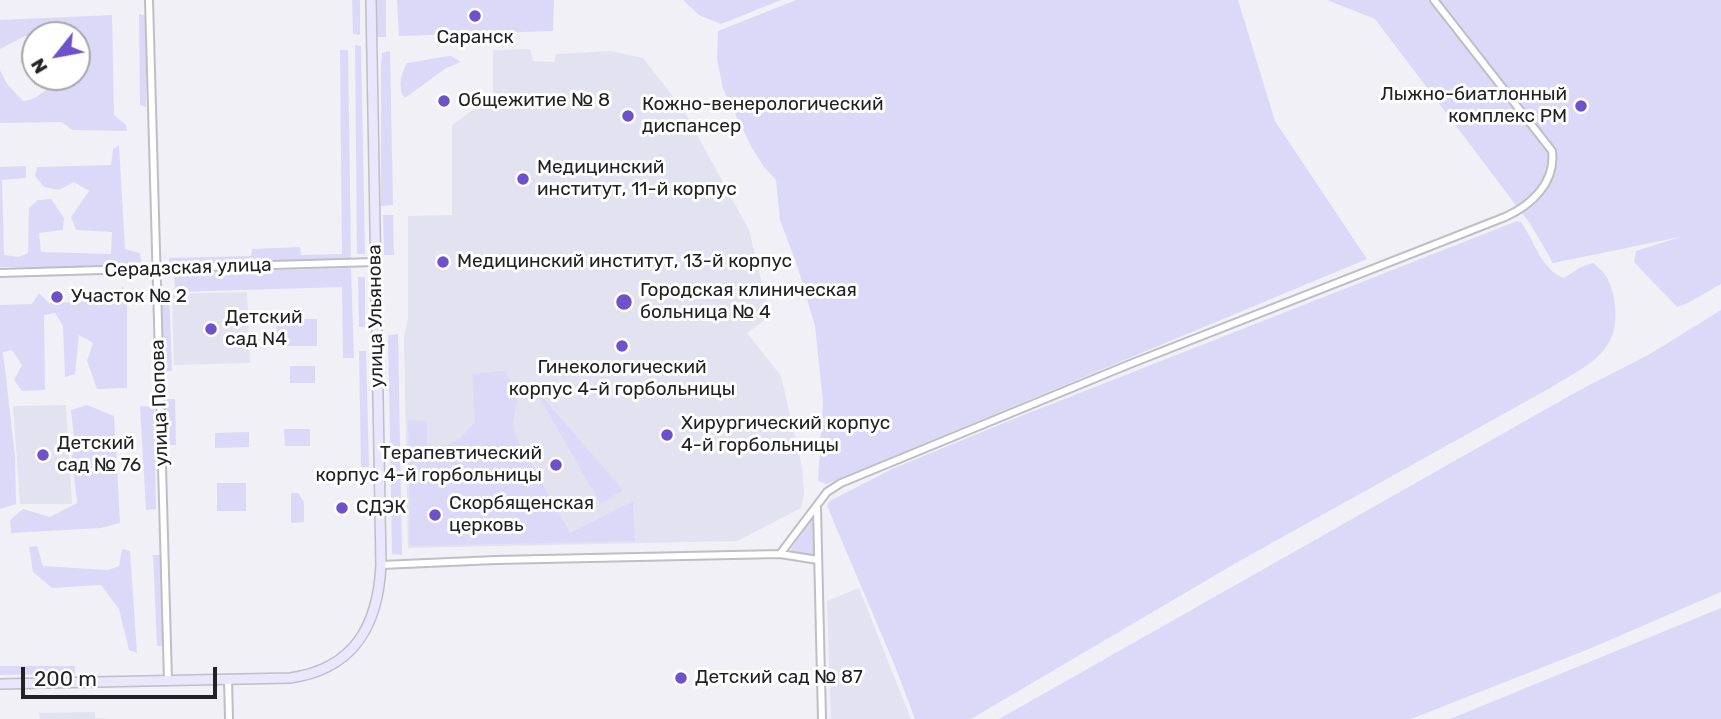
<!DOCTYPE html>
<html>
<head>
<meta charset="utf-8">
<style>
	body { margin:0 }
	#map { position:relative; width:1721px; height:719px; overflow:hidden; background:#f0f0f6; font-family:Rubik,sans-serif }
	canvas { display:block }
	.north { position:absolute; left:21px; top:21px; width:70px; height:70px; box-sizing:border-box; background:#fff; border:2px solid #a7a7a7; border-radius:50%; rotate:239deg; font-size:19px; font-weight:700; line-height:28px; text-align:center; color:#222224 }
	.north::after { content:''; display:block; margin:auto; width:24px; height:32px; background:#6f51ca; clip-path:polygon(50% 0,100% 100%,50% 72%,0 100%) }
	.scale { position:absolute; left:21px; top:667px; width:196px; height:32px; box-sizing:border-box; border:4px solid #222224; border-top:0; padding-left:9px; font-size:21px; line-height:24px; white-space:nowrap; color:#222224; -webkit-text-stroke:5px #fff; paint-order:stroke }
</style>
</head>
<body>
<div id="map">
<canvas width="1721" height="719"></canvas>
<div class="north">N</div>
<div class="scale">200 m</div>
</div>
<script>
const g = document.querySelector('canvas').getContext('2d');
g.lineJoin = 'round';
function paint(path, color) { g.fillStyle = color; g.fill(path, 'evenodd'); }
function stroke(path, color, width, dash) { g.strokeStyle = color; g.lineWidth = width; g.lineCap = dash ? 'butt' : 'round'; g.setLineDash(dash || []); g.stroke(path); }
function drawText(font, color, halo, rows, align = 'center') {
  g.font = font + ' Rubik,sans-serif'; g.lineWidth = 6; g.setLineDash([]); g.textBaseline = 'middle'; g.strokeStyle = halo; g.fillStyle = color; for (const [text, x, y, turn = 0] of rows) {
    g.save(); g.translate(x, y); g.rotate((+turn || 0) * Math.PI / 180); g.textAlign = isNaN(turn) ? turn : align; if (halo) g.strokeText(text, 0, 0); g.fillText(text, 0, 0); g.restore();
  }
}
paint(new Path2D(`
	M 530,49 L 533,61 L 554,62 L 556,54 L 611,51 L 643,58 L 683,109 L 749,230 L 770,316 L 747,333 L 781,376 L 802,467 L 804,493 L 801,508 L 737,541 L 408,548 L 404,336 L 408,318 L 408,216 L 452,215 L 452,125 L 484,102 L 493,110 L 493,50 Z
	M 247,292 L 250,363 L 174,365 L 172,294 Z
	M 66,405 L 72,504 L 20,504 L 13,406 Z
	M 859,588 L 911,719 L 831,719 L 827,601 Z
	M 95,712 L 95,718 L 108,719 L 40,719 L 39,713 Z`), '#e3e2f0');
paint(new Path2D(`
	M 352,0 L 360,0 L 360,35 L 353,34 Z
	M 377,0 L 386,0 L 386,37 L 377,37 Z
	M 397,0 L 554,0 L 553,31 L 399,36 Z
	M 683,0 L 781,0 L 721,24 L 699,15 Z
	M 796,0 L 1238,0 L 1275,121 L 1367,259 L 827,484 L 818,481 L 823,402 L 815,326 L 797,265 L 780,220 L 776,180 L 764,167 L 751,146 L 723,89 L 717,59 L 718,31 Z
	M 1327,0 L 1721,0 L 1721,284 L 1688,303 L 1677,307 L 1634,262 L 1636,251 L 1680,237 L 1553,263 L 1531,225 L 1375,19 Z
	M 139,14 L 146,16 L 146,107 L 140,105 Z
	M 112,15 L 114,115 L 126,125 L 127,131 L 72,130 L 62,122 L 0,123 L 0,70 L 7,84 L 23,101 C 46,99 48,77 77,77 L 77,35 L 25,36 L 0,49 L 0,20 Z
	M 355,45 L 361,46 L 365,254 L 357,254 Z
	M 340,50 L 348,50 L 351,259 L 169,266 L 169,258 L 251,256 L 252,249 L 300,247 L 301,255 L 342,254 Z
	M 390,51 L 393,205 L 381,206 L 381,66 L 382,53 Z
	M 451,56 L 461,62 L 446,68 L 405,98 C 397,88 401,73 407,63 C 423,61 436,57 451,56 Z
	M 119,145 L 125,249 L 140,253 L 141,262 L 112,267 L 0,267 L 0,167 L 26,166 L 26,178 L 2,180 L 4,255 L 19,257 L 28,253 L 29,208 L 38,200 L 51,199 L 64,218 L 63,230 L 39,233 L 41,252 L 111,254 L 112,232 L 76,230 L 71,217 L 89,191 L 74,182 L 59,190 L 44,187 L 35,176 L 37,167 L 111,165 L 113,149 Z
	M 383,215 L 393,215 L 394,255 L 384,255 Z
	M 1517,221 L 1521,222 C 1534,240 1542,271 1564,278 L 1581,267 L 1593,263 C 1607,273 1611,283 1614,299 C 1623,352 1589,364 1550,388 L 1236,563 L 971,719 L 915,719 L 895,666 L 827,506 L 830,501 L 892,469 L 1016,418 Z
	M 351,268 L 354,358 L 343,358 L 342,287 L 175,292 L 174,273 Z
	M 358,277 L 365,277 L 365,327 L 359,327 Z
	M 122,286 L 127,292 L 127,388 L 97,389 L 87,361 L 93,343 L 79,335 L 75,374 L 65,377 L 63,326 L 55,313 L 44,315 L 45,390 L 22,391 L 14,380 L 22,365 L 12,350 L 3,352 L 15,456 L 16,504 L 0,509 L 0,305 L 32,304 L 39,293 L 49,303 L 119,300 Z
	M 159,290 L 169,290 L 172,371 L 163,371 Z
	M 1721,310 L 1721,592 L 1589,649 L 1411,719 L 999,719 L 1578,391 L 1650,354 Z
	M 276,319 L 317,319 L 317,346 L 277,346 Z
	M 398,334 L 402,555 L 392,554 L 388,335 Z
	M 359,351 L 366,351 L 369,467 L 361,467 Z
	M 290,366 L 315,366 L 315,383 L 290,383 Z
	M 505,371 L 518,394 L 513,424 L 516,437 L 570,533 L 633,501 L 635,541 L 410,546 L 408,420 L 427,421 L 427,445 C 451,450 461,439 475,422 L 472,374 Z
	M 532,385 L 623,490 L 601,504 Z
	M 164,399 L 175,399 L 176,445 L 165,445 Z
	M 87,405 L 114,416 L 120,523 L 101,528 L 11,533 L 10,520 L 23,509 L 50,517 L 77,503 L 72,458 L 74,438 L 71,410 Z
	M 140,406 L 154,407 L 156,509 L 146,510 Z
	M 284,429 L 310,429 L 310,446 L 285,446 Z
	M 249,432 L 249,447 L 215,448 L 215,433 Z
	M 217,483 L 246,483 L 246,511 L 217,511 Z
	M 291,493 L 298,493 L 304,502 L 304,522 L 291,523 Z
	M 813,518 L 814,556 L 788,553 Z
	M 37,546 L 43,566 L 108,570 L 119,566 L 122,549 L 130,551 L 137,653 L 129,650 L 119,609 L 101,585 L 52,588 L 33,572 L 29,547 Z
	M 153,555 L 162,555 L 163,646 L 157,646 Z
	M 1721,608 L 1721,719 L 1450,719 Z
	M 0,666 L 75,666 L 75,674 L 0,675 Z`), '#dcd9f8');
const street = new Path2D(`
	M 149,0 L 168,680
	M 0,273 L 375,262
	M 817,508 L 822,719
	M 780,554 L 827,492 L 841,483 L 1130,364 L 1505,217 C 1532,205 1556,182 1552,151 L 1434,0
	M 381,565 L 496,560 L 780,554 L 818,560
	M 228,679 L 229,719`);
const secondary = new Path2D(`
	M 0,684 L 290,678 C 354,669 378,626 381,565 L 371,0`);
stroke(street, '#bebec4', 10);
stroke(secondary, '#bebec4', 12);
stroke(street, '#fff', 6);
stroke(secondary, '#e9e6fd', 9);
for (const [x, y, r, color] of [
	[475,16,7,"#6f51ca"],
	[444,101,7,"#6f51ca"],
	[1581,106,7,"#6f51ca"],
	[628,116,7,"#6f51ca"],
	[523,179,7,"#6f51ca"],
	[443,262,7,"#6f51ca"],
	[57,297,7,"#6f51ca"],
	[624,302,9,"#6f51ca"],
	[211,329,7,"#6f51ca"],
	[622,346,7,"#6f51ca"],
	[667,435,7,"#6f51ca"],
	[43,455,7,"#6f51ca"],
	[556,465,7,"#6f51ca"],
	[342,508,7,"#6f51ca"],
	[435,515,7,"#6f51ca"],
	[681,678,7,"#6f51ca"]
]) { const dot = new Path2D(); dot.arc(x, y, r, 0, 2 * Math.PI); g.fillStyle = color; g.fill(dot); stroke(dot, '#fff', 2.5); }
drawText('19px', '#222224', '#fff', [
	["Саранск",475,38,"center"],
	["Лыжно-биатлонный",1567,95,"right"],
	["комплекс РМ",1567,117,"right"],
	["Общежитие № 8",458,101],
	["Кожно-венерологический",642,105],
	["диспансер",642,127],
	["Медицинский",537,168],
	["институт, 11-й корпус",537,190],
	["Медицинский институт, 13-й корпус",457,262],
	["Городская клиническая",640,291],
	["больница № 4",640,313],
	["Участок № 2",71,297],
	["Детский",225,318],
	["сад N4",225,340],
	["Гинекологический",622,368,"center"],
	["корпус 4-й горбольницы",622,390,"center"],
	["Хирургический корпус",681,424],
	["4-й горбольницы",681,446],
	["Детский",57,444],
	["сад № 76",57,466],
	["Терапевтический",542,454,"right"],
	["корпус 4-й горбольницы",542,476,"right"],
	["Скорбященская",449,504],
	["церковь",449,526],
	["СДЭК",356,508],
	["Детский сад № 87",695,678]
], 'left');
drawText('19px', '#222224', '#fff', [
	["Серадзская улица",188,268,-2],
	["улица Ульянова",376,316,-91],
	["улица Попова",160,403,-92]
]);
</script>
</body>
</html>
